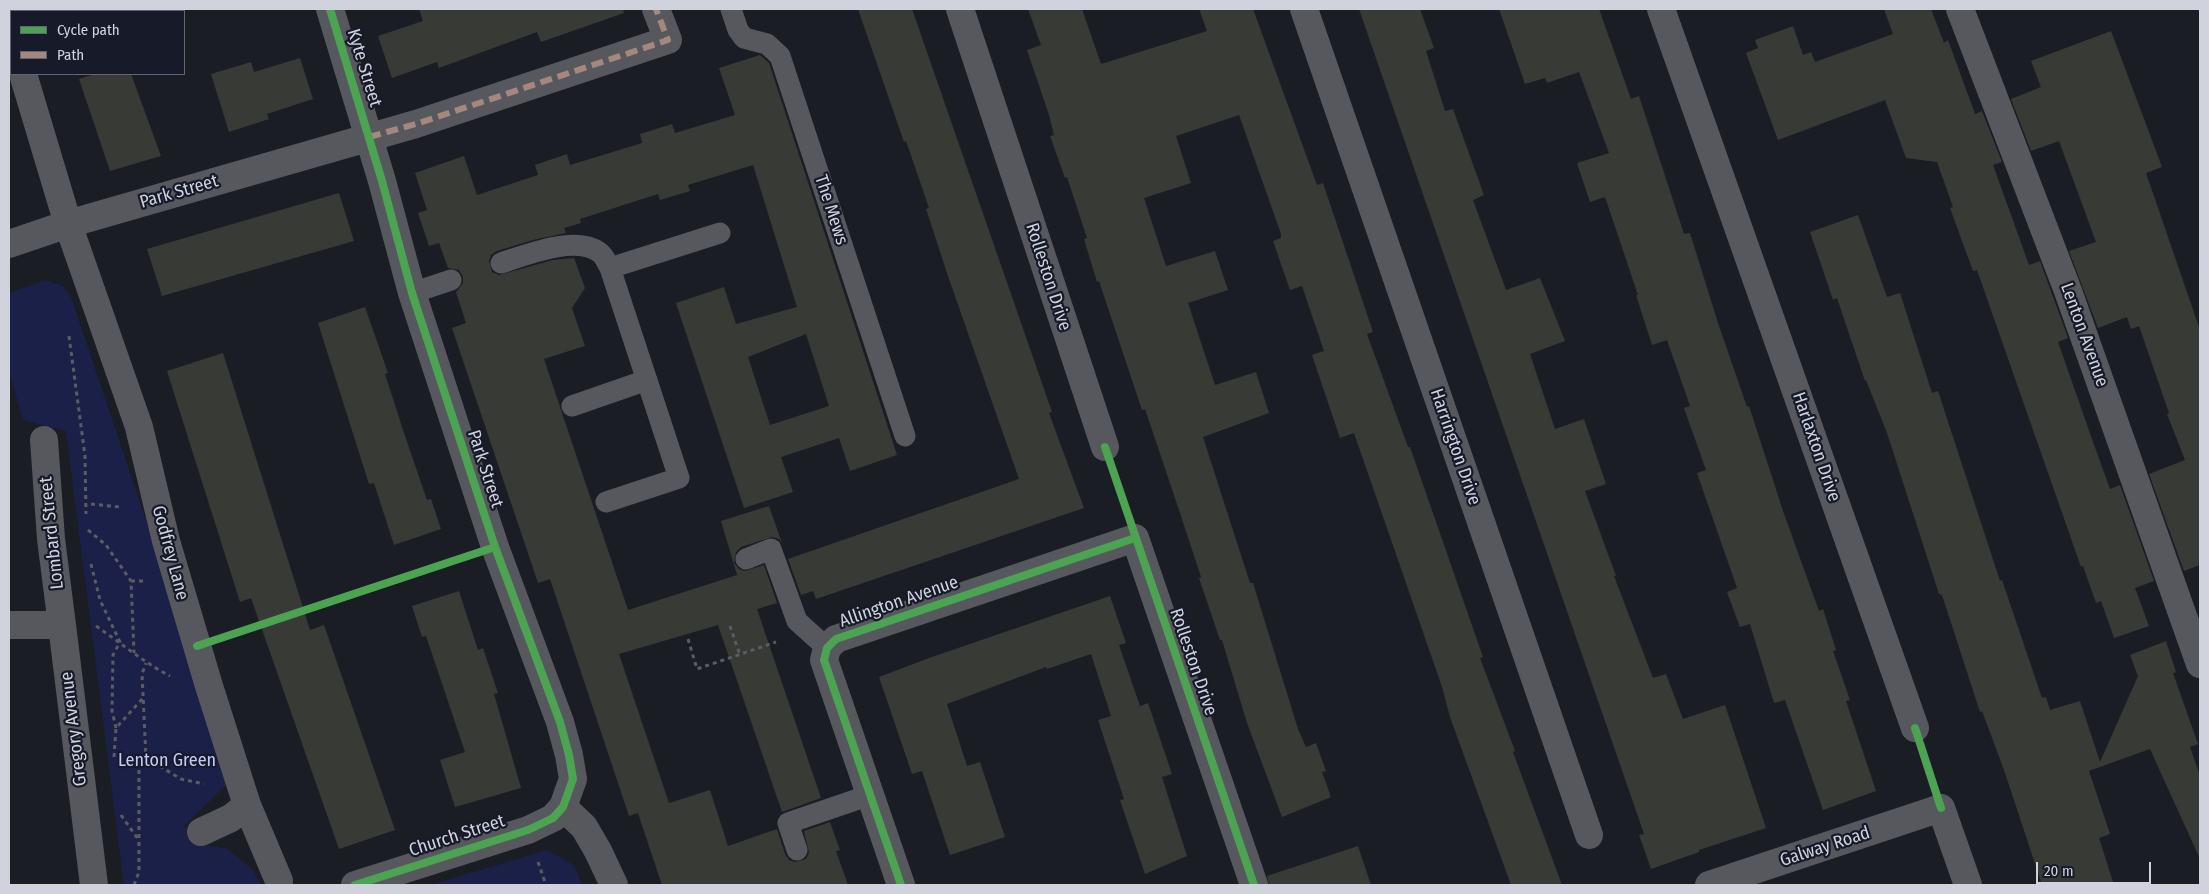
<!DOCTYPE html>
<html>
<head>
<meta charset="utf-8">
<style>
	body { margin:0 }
	#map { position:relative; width:2209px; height:894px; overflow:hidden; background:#1b1d25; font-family:"Fira Sans Condensed",sans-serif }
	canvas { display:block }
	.frame { position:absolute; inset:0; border:10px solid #d0d3dd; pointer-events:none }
	.legend { position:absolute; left:10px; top:10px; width:175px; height:65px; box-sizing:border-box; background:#171a29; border:1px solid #616471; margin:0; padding:6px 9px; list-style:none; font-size:15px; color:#d0d3dd }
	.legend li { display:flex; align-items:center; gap:10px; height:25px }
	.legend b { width:25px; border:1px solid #616471 }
	.scale { position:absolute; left:2036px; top:862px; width:115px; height:22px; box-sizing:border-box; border:2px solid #d0d3dd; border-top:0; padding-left:6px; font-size:15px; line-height:18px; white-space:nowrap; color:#d0d3dd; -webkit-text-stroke:4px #171a29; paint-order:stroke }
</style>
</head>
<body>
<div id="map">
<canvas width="2209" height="894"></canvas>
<div class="frame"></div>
<ul class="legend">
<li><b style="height:6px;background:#4ca352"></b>Cycle path</li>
<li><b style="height:6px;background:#a5887d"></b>Path</li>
</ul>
<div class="scale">20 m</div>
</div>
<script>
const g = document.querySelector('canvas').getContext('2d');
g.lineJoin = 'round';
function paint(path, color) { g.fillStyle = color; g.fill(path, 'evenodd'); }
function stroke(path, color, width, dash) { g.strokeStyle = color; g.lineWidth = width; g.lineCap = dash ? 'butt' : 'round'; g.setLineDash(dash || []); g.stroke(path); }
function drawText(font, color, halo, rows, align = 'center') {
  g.font = font + ' "Fira Sans Condensed",sans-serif'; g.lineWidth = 4.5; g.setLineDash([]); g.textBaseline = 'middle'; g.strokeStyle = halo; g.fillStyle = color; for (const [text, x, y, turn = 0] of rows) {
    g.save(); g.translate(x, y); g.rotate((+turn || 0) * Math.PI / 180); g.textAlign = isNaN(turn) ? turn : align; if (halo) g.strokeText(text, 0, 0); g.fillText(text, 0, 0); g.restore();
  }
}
paint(new Path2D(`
	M 45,280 L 63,286 L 71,297 L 226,759 L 228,774 L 226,785 L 184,826 L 195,844 L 226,848 L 253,870 L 261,885 L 124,885 L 66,431 L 23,420 L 9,372 L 9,293 Z
	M 547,850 L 574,865 L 582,885 L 431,885 Z`), '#1b2048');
paint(new Path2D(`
	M 419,9 L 623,9 L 624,13 L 541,42 L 537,32 L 439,68 L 437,62 L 392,78 L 378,36 L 423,21 Z
	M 858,9 L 912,9 L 1052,412 L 1049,413 L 1084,508 L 816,599 L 813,591 L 801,595 L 788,559 L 1019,479 L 949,279 L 926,209 L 929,208 L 906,141 L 904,142 Z
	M 1028,9 L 1082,9 L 1101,64 L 1207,31 L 1199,9 L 1253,9 L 1317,185 L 1323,183 L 1373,332 L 1367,334 L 1408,447 L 1410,447 L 1483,657 L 1480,658 L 1515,751 L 1513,752 L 1562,885 L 1511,885 L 1450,717 L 1442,687 L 1354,433 L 1340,438 L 1312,355 L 1324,351 L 1302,286 L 1290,290 L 1273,241 L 1281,238 L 1281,234 L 1239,115 L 1176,136 L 1191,183 L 1144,198 L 1166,266 L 1215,251 L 1228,290 L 1188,303 L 1215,385 L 1256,372 L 1269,413 L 1203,437 L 1250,583 L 1253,583 L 1298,729 L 1306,747 L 1316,743 L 1326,771 L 1322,772 L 1331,797 L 1282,817 L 1247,723 L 1222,640 L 1220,640 L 1199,578 L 1201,577 L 1180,513 L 1145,409 L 1142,410 L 1099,281 L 1097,282 L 1084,239 L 1087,238 L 1067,177 L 1065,178 L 1050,136 L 1054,135 L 1049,115 L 1027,50 L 1041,45 Z
	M 1359,9 L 1420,9 L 1434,48 L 1426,51 L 1445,111 L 1453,109 L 1484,195 L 1473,200 L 1506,290 L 1540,278 L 1565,341 L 1530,354 L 1555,429 L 1584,419 L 1606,484 L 1585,491 L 1616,576 L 1614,576 L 1653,678 L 1666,674 L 1683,719 L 1725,705 L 1766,828 L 1699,850 L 1699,852 L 1651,869 L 1639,835 L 1644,834 Z
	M 1499,9 L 1599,9 L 1631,99 L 1639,96 L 1684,234 L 1690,233 L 1718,323 L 1747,407 L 1749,406 L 1783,511 L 1819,611 L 1823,609 L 1836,650 L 1833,651 L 1850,700 L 1846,701 L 1876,791 L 1823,810 L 1785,700 L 1774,703 L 1750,624 L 1740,627 L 1727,592 L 1737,588 L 1697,473 L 1706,470 L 1684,408 L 1690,406 L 1667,340 L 1652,345 L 1636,295 L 1638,295 L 1605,197 L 1590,202 L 1577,163 L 1609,153 L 1579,72 L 1547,83 L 1545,78 L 1525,84 Z
	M 1884,9 L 1931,9 L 1944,43 L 1948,40 L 1975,114 L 1982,111 L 2002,162 L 1993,165 L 2029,265 L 2040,261 L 2068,338 L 2058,342 L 2092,439 L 2110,489 L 2120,485 L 2154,581 L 2135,588 L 2149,626 L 2114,638 L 2101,601 L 2096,603 L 2083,566 L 2081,567 L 1977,270 L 1973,271 L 1950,208 L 1953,207 L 1937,162 L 1906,158 L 1885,100 L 1778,140 L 1746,53 L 1758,48 L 1755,40 L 1793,26 L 1803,55 L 1811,52 L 1815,62 L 1893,34 Z
	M 2111,31 L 2162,167 L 2146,173 L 2200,330 L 2200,565 L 2184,571 L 2149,474 L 2185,460 L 2167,414 L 2169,413 L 2139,326 L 2131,329 L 2127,317 L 2098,328 L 2069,251 L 2096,242 L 2059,141 L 2031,151 L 2011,99 L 2041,87 L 2031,61 Z
	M 760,55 L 769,63 L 897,455 L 850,471 L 839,438 L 781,457 L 793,492 L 744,508 L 676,303 L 724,287 L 736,324 L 797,307 L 753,165 L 688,185 L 690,191 L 660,200 L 658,194 L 580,219 L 581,223 L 564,228 L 566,233 L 533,240 L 497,251 L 491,255 L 489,261 L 492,272 L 499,275 L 553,260 L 574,258 L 585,288 L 572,308 L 585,346 L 544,359 L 628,610 L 737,575 L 721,521 L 769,506 L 782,543 L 779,539 L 772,537 L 741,547 L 736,552 L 734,563 L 739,569 L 745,571 L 764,565 L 777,603 L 757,609 L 821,798 L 782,812 L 718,625 L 619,654 L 669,803 L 710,790 L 728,846 L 777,829 L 785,854 L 789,860 L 795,862 L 806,859 L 809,853 L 804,831 L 830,822 L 840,850 L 836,851 L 848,885 L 662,885 L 638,813 L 629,816 L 550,579 L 538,583 L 452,328 L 466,323 L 456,292 L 463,283 L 463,277 L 459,270 L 448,268 L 439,243 L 429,246 L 418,213 L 427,210 L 415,173 L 464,156 L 477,195 L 538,175 L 535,165 L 567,154 L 570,165 L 642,143 L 640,134 L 672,124 L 675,133 L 735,115 L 719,68 ZM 806,334 L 829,406 L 770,425 L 748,357 Z
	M 300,58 L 313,99 L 267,114 L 269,119 L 229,132 L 211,74 L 251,62 L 254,72 Z
	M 95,74 L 131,74 L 161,156 L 110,171 L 79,79 Z
	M 339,193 L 354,241 L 162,296 L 147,249 Z
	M 1858,215 L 1887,297 L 1900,293 L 1932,393 L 1938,391 L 2000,581 L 2002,580 L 2042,698 L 2046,697 L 2050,710 L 2080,701 L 2100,762 L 2138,676 L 2130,655 L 2166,641 L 2176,672 L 2173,673 L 2198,744 L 2190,747 L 2200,776 L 2200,859 L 2150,749 L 2089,771 L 2110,834 L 2099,838 L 2114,885 L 2042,885 L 2004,770 L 1982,711 L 1980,712 L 1942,595 L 1939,594 L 1887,433 L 1866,380 L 1865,381 L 1837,298 L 1833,300 L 1810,232 Z
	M 365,307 L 388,373 L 385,374 L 405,436 L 427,500 L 431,499 L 441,529 L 394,545 L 374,483 L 369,484 L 318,323 Z
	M 223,353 L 310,630 L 324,625 L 395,830 L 339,849 L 251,598 L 240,602 L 167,371 Z
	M 459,591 L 478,650 L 483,648 L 498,693 L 494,694 L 521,788 L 455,807 L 440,760 L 465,752 L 426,636 L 422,637 L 412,606 Z
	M 1110,596 L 1126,643 L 1119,645 L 1140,706 L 1148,703 L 1172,774 L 1162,777 L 1187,856 L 1145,874 L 1120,800 L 1124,799 L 1098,720 L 1111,716 L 1091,654 L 1047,669 L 1046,667 L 947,704 L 967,766 L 980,762 L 1005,837 L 950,855 L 922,771 L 912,774 L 879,677 L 929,658 Z
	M 1358,846 L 1371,885 L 1269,885 L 1267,876 Z`), '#383a36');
stroke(new Path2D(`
	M 69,336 L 85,456 L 86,514
	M 91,504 L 120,507
	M 88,530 L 106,545 L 131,581 L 134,653
	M 91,564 L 100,600 L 120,642 L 113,655 L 112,711 L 116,728
	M 131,581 L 143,581
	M 96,626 C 121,643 143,662 170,676
	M 730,626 L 740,655
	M 688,639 L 697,669 L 776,642
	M 114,757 L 116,728 L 143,698
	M 146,758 L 181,779 L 204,784
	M 121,815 L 138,839
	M 538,862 L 546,885
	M 134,885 L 139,872 L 139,769 L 146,758 L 142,674 L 146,663`), '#5a5c62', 3, [4, 4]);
stroke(new Path2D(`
	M 731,9 L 738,30 L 744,38 L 767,44 L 780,56 L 905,436
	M 501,263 C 526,255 574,235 599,252 C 604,255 607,263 610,268 L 679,478 L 606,502
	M 610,268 L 720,233
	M 412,293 L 451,280
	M 572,406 L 647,380
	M 746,559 L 771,549 L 797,621 L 827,648
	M 797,850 L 788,823 L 870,795`), '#56585e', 21);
stroke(new Path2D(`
	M 330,9 L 382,181 L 412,293 L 495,547 L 560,722 L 569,755 L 573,779 L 563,807 L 553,818 L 528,830 L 355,885
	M 960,9 L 1105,447
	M 1304,9 L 1589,835
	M 1661,9 L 1915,728
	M 1960,9 L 2068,291 L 2200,664
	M 9,28 L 11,36
	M 23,74 L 68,224 L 139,427 L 166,541 L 209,686 L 247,805 L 279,881
	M 9,244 L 68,224 L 416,124 L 668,40 L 656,9
	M 44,440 L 51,539 L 62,625
	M 9,625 L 62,625 L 94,885
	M 563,807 L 584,827 L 598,851 L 614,885
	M 201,832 L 231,818 L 247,805
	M 901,885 L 824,660 L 827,648 L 836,639 L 1135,538 L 1254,885
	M 1709,885 L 1941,808 L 1968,885`), '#56585e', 28);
stroke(new Path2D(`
	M 369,137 L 416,124 L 668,40 L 656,9`), '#a5887d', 6, [12, 6]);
stroke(new Path2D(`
	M 330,9 L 382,181 L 412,293 L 495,547 L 560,722 L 569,755 L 573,779 L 563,807 L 553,818 L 528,830 L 355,885
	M 1105,447 L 1254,885
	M 197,646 L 495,547
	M 1915,728 L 1941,808
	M 901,885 L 824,660 L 827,648 L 836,639 L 1135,538`), '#4ca352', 8);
drawText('18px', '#d0d3dd', '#171a29', [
	["Kyte Street",364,68,73],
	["Park Street",179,192,-16],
	["The Mews",831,210,72],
	["Rolleston Drive",1048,277,72],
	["Lenton Avenue",2084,335,70],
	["Harrington Drive",1455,447,71],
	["Harlaxton Drive",1816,447,71],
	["Park Street",485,469,72],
	["Lombard Street",52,533,-96],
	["Godfrey Lane",170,553,75],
	["Allington Avenue",899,602,-19],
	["Rolleston Drive",1193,662,71],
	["Gregory Avenue",74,729,-97],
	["Church Street",457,836,-18],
	["Galway Road",1825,847,-18]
]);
drawText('18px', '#c1ccfc', '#171a29', [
	["Lenton Green",167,761]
]);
</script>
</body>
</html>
